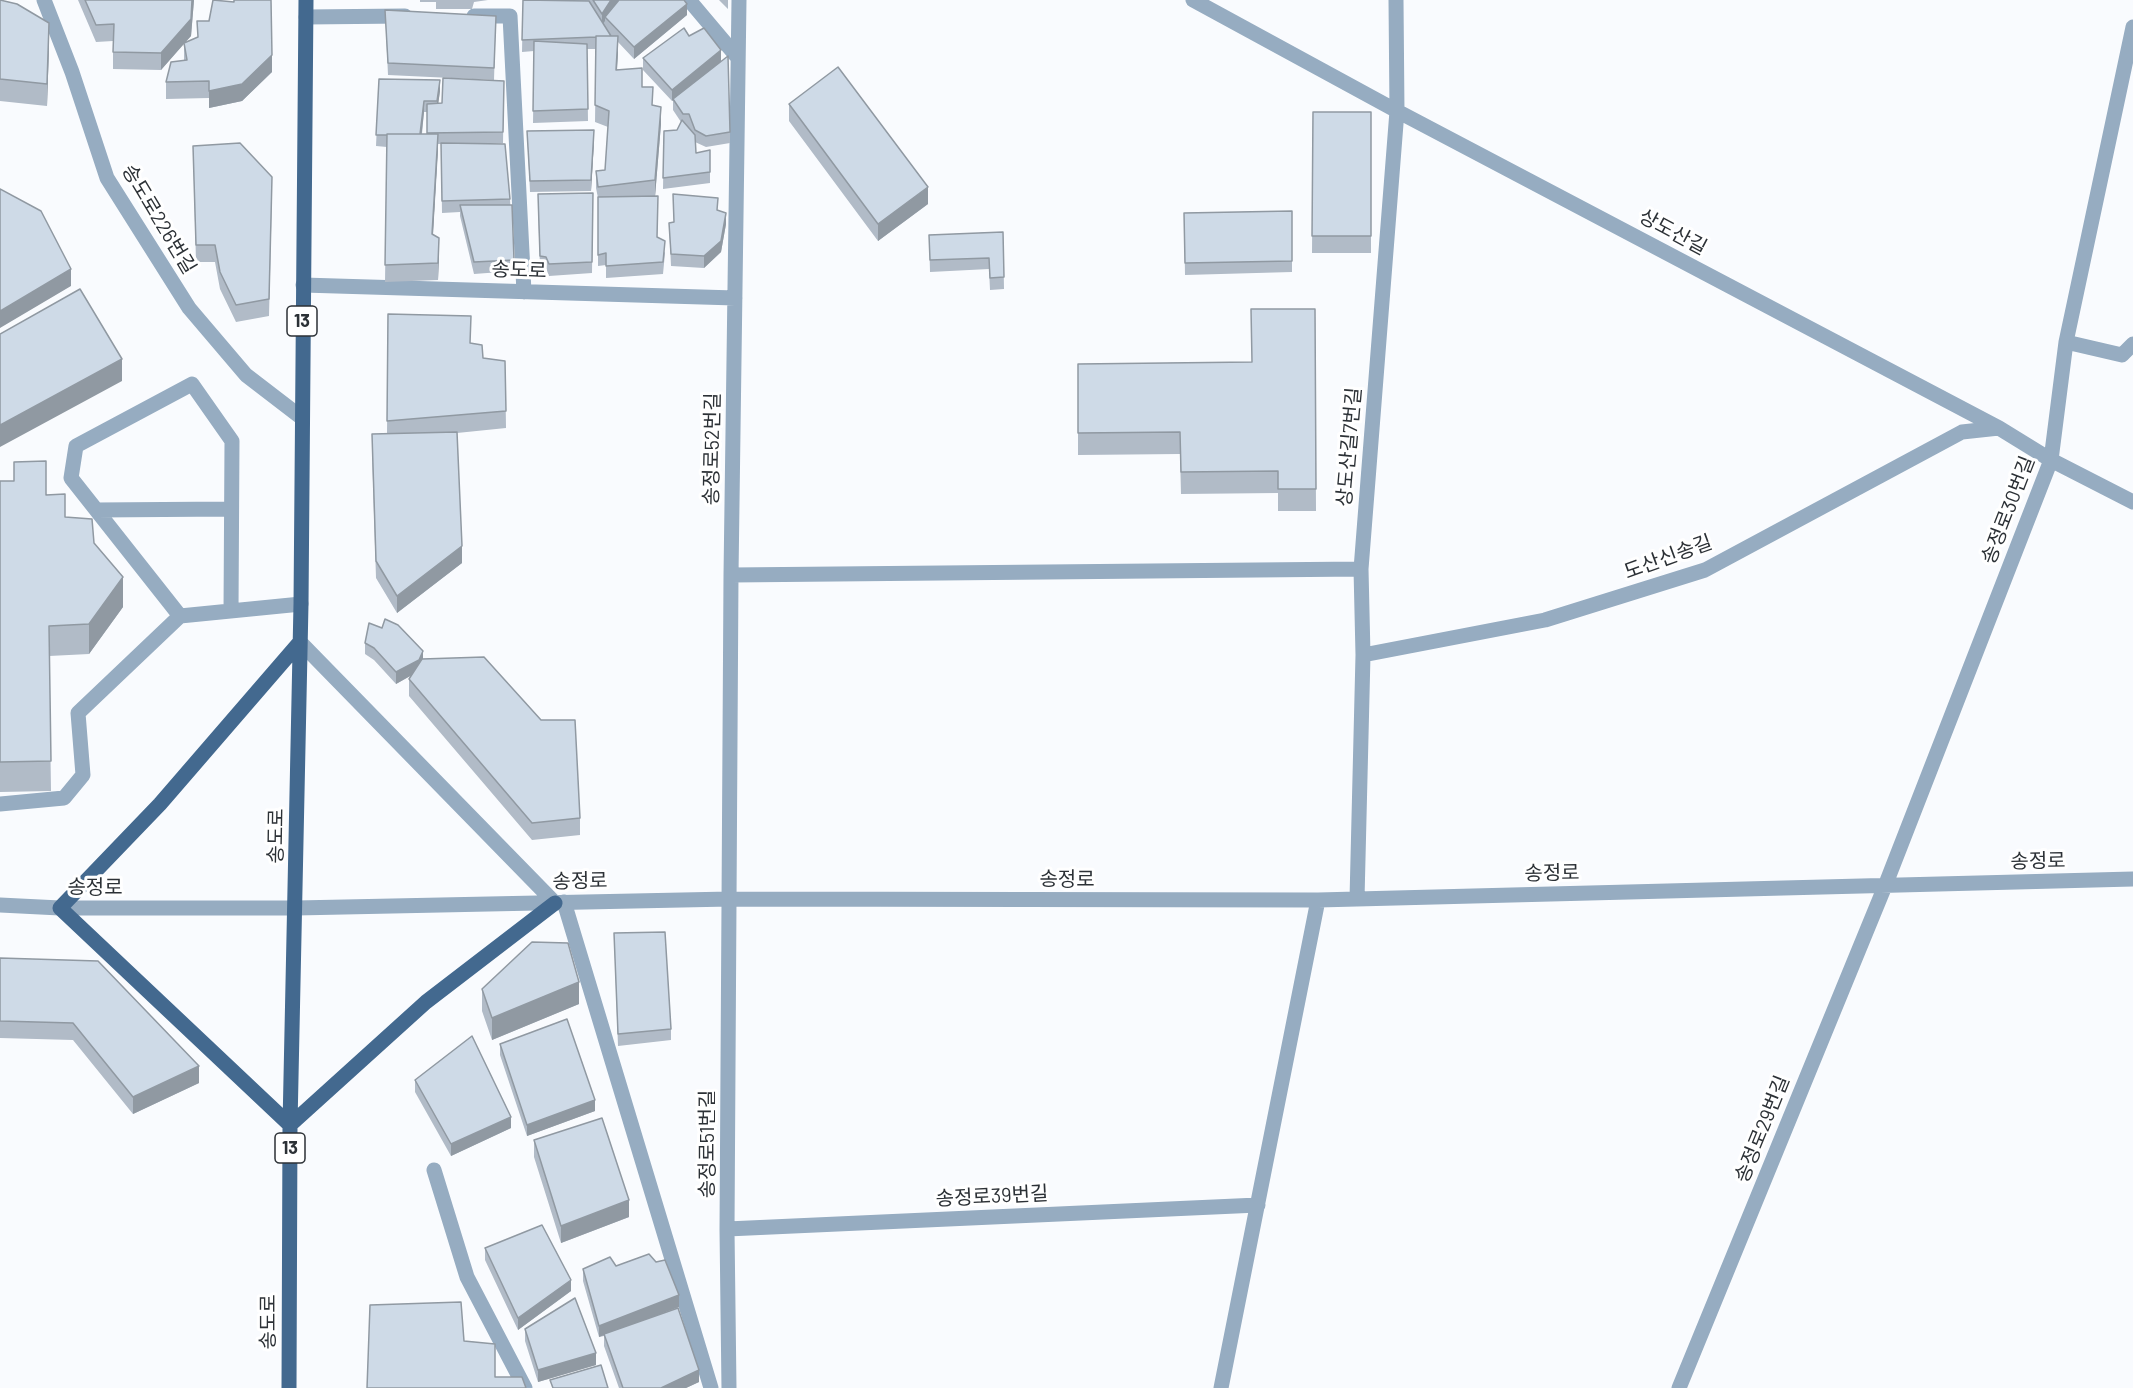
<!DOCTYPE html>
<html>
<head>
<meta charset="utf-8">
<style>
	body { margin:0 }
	canvas { display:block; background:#f9fbfe }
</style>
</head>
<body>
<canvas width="2133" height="1388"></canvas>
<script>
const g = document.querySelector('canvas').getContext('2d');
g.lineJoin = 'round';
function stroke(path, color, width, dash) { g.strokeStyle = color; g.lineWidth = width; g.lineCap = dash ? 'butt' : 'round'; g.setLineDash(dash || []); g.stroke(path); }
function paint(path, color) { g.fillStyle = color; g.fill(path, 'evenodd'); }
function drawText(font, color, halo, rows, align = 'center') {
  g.font = font + ' Barlow,"Noto Sans KR",sans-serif'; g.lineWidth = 6; g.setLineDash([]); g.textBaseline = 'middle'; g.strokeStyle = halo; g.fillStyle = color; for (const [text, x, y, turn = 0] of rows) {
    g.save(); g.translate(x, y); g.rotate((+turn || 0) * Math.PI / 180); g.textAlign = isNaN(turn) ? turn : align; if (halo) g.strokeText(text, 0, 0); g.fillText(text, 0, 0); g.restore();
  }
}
stroke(new Path2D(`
	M 44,0 L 72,72 L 107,178 L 189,308 L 246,375 L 302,418
	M 689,0 L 738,58
	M 1193,0 L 1397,111 L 1999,428 L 2051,460 L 2133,502
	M 474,16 L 510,16 L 524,292
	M 306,17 L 405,16
	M 303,285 L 735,298
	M 2066,342 L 2122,355 L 2133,344
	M 96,510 L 231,509
	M 731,575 L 1361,569
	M 180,616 L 71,478 L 76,446 L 192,384 L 232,441 L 231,611
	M 300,642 L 555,903
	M 1363,655 L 1545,620 L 1705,570 L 1962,432 L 1999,428
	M 0,804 L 64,798 L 83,775 L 78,713 L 180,616 L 301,604
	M 1357,899 L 1363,655 L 1361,569 L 1397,111 L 1396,0
	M 564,902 L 711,1388
	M 0,905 L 60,908 L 296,908 L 730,899 L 1318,900 L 2133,879
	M 434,1170 L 467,1277 L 525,1388
	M 727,1229 L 1258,1205
	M 729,1388 L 727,1229 L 731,575 L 739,0
	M 1221,1388 L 1318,900
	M 1679,1388 L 1885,886 L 2051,460 L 2066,342 L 2133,27`), '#96acc1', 15);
stroke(new Path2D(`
	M 300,642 L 160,804 L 60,908 L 290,1125 L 426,1002 L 555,903
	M 289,1388 L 290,1125 L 301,604 L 306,0`), '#43698f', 15);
paint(new Path2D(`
	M 0,0 L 49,45 L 47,106 L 0,101 Z
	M 78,0 L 194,0 L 191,36 L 185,42 L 272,72 L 242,101 L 209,108 L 209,98 L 166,99 L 166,82 L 184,60 L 184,43 L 161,70 L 113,69 L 113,41 L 96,42 Z
	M 420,0 L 488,0 L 474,2 L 472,9 L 436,9 L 436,2 L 420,2 Z
	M 523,0 L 619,0 L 687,15 L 634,59 L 618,42 L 617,69 L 642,87 L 653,106 L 661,124 L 655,196 L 658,207 L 657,237 L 665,253 L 663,274 L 606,278 L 606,265 L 598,266 L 598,198 L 596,188 L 596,171 L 605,170 L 608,127 L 595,122 L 596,49 L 587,49 L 588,121 L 533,123 L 534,51 L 522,52 Z
	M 719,0 L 728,0 L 728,9 Z
	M 385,10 L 496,16 L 494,80 L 388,75 Z
	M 689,36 L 721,61 L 730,132 L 730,143 L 706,147 L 695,142 L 696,153 L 710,150 L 710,183 L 663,189 L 664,131 L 677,130 L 681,122 L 673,110 L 673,100 L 672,101 L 643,70 L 643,58 Z
	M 379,79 L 440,91 L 438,104 L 442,103 L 504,81 L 503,143 L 476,144 L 510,199 L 514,271 L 474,274 L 460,216 L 460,212 L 442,213 L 441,144 L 438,144 L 433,234 L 439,255 L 438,280 L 385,282 L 387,147 L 376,146 ZM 424,112 L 427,112 L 427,134 L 422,134 Z
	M 789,104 L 928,204 L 878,241 L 789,121 Z
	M 1313,112 L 1371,112 L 1371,253 L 1312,253 Z
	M 527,131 L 594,141 L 591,191 L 530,192 Z
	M 193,146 L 272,194 L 269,316 L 236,322 L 220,289 L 215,262 L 196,262 Z
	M 593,193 L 592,273 L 549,276 L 546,268 L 540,268 L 538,206 Z
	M 673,194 L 718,211 L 726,224 L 721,252 L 704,268 L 671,266 L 669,223 L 674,222 Z
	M 1292,211 L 1292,272 L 1185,275 L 1184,213 Z
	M 1003,232 L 1004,289 L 990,290 L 989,269 L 930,272 L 929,235 Z
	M 1315,309 L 1316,511 L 1278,511 L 1278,493 L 1181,494 L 1180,454 L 1078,455 L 1078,364 L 1252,362 Z
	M 388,314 L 471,343 L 483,358 L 505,361 L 506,428 L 457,433 L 462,563 L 397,613 L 376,578 L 372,451 L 372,434 L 387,434 Z
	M 0,481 L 46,495 L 65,517 L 94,543 L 123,607 L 89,654 L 49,656 L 51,791 L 0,792 Z
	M 365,643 L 423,659 L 580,818 L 580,835 L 532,840 L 409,696 L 409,679 L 412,675 L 396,684 L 374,660 L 365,654 Z
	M 614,933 L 671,1029 L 671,1040 L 618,1046 Z
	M 0,958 L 199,1083 L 133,1114 L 73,1040 L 0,1038 Z
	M 482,989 L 579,1004 L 492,1040 L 482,1011 Z
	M 500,1044 L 595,1111 L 527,1136 L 500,1055 Z
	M 415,1080 L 511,1128 L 451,1156 L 415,1092 Z
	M 534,1140 L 629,1217 L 561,1243 L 534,1157 Z
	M 485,1248 L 571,1291 L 518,1330 L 485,1260 Z
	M 616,1266 L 679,1307 L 654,1316 L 699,1382 L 686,1388 L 619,1388 L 604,1346 L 604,1336 L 599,1337 L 583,1281 L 583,1269 Z
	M 525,1329 L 596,1365 L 538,1382 L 525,1341 Z`), '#b1bbc7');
paint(new Path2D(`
	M 192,0 L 194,0 L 191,36 L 161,70 L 161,53 Z
	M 611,0 L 619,0 L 605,17 L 605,21 L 602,25 L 602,14 Z
	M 687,4 L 687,15 L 634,59 L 634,47 Z
	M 49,23 L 49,45 L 47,106 L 47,84 Z
	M 618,36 L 618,53 L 616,87 L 616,70 Z
	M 721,50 L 721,62 L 672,101 L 672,90 Z
	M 272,55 L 272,72 L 242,101 L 209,108 L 209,91 Z
	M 440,80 L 440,91 L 437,113 L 437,101 Z
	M 424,101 L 424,112 L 420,148 L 420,137 Z
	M 661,107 L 661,124 L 655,197 L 655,180 Z
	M 594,130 L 594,141 L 591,191 L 591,180 Z
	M 438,134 L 438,151 L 432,251 L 432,234 Z
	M 928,187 L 928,204 L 878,241 L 878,224 Z
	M 726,213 L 726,224 L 721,252 L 704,268 L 704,256 Z
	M 439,238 L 439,255 L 438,280 L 438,263 Z
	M 71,269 L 71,286 L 0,328 L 0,311 Z
	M 122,359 L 122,381 L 0,447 L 0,425 Z
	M 462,546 L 462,563 L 397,613 L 397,596 Z
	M 123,577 L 123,607 L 89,654 L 89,624 Z
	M 423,651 L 423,662 L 419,671 L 396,684 L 396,672 Z
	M 579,982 L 579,1004 L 492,1040 L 492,1018 Z
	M 199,1066 L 199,1083 L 133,1114 L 133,1097 Z
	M 595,1100 L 595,1111 L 527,1136 L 527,1125 Z
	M 511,1117 L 511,1128 L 451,1156 L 451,1144 Z
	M 629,1200 L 629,1217 L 561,1243 L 561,1226 Z
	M 571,1280 L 571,1291 L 518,1330 L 518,1318 Z
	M 679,1295 L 679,1307 L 599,1337 L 599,1326 Z
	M 596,1353 L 596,1365 L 538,1382 L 538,1370 Z
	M 699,1370 L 699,1382 L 686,1388 L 661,1388 Z`), '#9099a2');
const building = new Path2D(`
	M 0,0 L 17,4 L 49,23 L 47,84 L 0,79 Z
	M 85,0 L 192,0 L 191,19 L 161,53 L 113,52 L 114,24 L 96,25 Z
	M 213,0 L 234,2 L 234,0 L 271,0 L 272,55 L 242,84 L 209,91 L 209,81 L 166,82 L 171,62 L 187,60 L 184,43 L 198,37 L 197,21 L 209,21 Z
	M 523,0 L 589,1 L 611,36 L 596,36 L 596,37 L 522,40 Z
	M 593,0 L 611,0 L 602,14 Z
	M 619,0 L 684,0 L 687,4 L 634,47 L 605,17 Z
	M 385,10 L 496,16 L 494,68 L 388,63 Z
	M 684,28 L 689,36 L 704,28 L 721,50 L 672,90 L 643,58 Z
	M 596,36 L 618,36 L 616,70 L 642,68 L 642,87 L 653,87 L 652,105 L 661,107 L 655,180 L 598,187 L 596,171 L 605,170 L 609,111 L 595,105 Z
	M 534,41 L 587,44 L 588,109 L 533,111 Z
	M 728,56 L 730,132 L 706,136 L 695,130 L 689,114 L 683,114 L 673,99 Z
	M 838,67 L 928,187 L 878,224 L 789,104 Z
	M 443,78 L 504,81 L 503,132 L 427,133 L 427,104 L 442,103 Z
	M 379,79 L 440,80 L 437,101 L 424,101 L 420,134 L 387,134 L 387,135 L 376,135 Z
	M 1313,112 L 1371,112 L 1371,236 L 1312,236 Z
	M 682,120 L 695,135 L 696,153 L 710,150 L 710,172 L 663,178 L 664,131 L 677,130 Z
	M 594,130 L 591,180 L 530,181 L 527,131 Z
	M 387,134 L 438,134 L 432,234 L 439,238 L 438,263 L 385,265 Z
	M 240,143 L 272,177 L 269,299 L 236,305 L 220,272 L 215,245 L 196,245 L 193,146 Z
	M 441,143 L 505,144 L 510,199 L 442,201 Z
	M 0,189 L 41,211 L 71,269 L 0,311 Z
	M 593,193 L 592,262 L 549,264 L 546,257 L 540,256 L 538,194 Z
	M 673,194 L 718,198 L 717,210 L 726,213 L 721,241 L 704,256 L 671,254 L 669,223 L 674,222 Z
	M 658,196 L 657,237 L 665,241 L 663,262 L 606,266 L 606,253 L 598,255 L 598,197 Z
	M 460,205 L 512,205 L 514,260 L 474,262 Z
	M 1292,211 L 1292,261 L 1185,263 L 1184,213 Z
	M 1003,232 L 1004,277 L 990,278 L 989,258 L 930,260 L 929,235 Z
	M 80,289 L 122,359 L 0,425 L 0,334 Z
	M 1251,309 L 1315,309 L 1316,489 L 1278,489 L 1278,471 L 1181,472 L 1180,432 L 1078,433 L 1078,364 L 1252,362 Z
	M 388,314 L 471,316 L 470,343 L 482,345 L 483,358 L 505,361 L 506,411 L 387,421 Z
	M 457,432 L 462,546 L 397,596 L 376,561 L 372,434 Z
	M 46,461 L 46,495 L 65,494 L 65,517 L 92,519 L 94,543 L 123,577 L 89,624 L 49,626 L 51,761 L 0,762 L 0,481 L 14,481 L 14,462 Z
	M 385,619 L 398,625 L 423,651 L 419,660 L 396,672 L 374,648 L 365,643 L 369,623 L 382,628 Z
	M 484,657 L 541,720 L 575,720 L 580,818 L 532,823 L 409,679 L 422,659 Z
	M 665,932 L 671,1029 L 618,1034 L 614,933 Z
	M 532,942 L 568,943 L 579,982 L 492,1018 L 482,989 Z
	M 0,958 L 98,961 L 199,1066 L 133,1097 L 73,1023 L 0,1021 Z
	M 567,1019 L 595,1100 L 527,1125 L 500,1044 Z
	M 472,1036 L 511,1117 L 451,1144 L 415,1080 Z
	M 602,1118 L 629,1200 L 561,1226 L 534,1140 Z
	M 542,1225 L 571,1280 L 518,1318 L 485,1248 Z
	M 649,1254 L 656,1262 L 665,1260 L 679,1295 L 599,1326 L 583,1269 L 610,1257 L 616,1266 Z
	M 575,1298 L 596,1353 L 538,1370 L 525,1329 Z
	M 461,1302 L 464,1341 L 495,1344 L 495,1377 L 522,1377 L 526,1388 L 367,1388 L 370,1305 Z
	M 678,1308 L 699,1370 L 661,1388 L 623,1388 L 604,1334 Z
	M 601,1365 L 608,1388 L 553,1388 L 550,1380 Z`);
paint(building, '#cedae7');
stroke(building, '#9099a2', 1.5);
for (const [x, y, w] of [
	[302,321,30],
	[290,1148,30]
]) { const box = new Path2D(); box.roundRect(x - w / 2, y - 15, w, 30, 4.5); g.fillStyle = '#fff'; g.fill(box); stroke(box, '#2c3136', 1.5); }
drawText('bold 18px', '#2c3136', null, [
	["13",302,321],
	["13",290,1148]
]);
drawText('20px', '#2c3136', '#fff', [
	["송도로226번길",159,219,59],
	["상도산길",1673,232,28],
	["송도로",519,270,2],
	["상도산길7번길",1349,447,-85],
	["송정로52번길",712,449,-89],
	["송정로30번길",2008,510,-69],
	["도산신송길",1668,557,-20],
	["송도로",276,836,-89],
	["송정로",2038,861,-1],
	["송정로",1552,873,-1],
	["송정로",1067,879],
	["송정로",580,881,-1],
	["송정로",95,887],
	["송정로29번길",1762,1129,-68],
	["송정로51번길",707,1144,-90],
	["송정로39번길",992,1196,-3],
	["송도로",268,1322,-90]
]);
</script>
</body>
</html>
